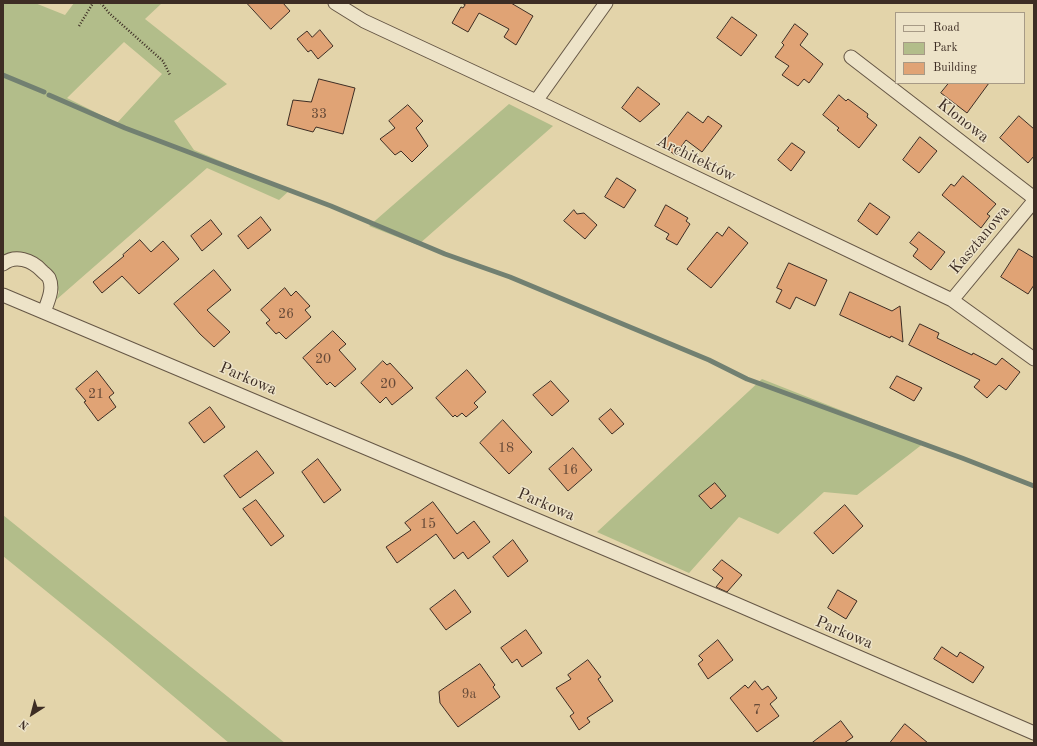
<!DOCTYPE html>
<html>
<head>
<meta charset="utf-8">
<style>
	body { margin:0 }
	#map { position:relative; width:1037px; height:746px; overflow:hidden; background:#e3d4aa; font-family:"Old Standard TT",serif }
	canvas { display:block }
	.frame { position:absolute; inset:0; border:4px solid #3d2d24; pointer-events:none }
	.legend { position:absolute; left:895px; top:12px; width:130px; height:72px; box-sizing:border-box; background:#ede3c8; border:1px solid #a79a86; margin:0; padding:5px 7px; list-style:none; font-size:12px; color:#3d2d24 }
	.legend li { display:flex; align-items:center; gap:8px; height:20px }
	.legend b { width:20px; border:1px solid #a79a86 }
	.north { position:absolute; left:12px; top:694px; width:40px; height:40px; -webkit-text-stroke:3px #ede3c8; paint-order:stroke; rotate:216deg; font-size:11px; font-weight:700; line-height:16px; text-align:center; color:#3d2d24 }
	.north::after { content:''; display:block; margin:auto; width:14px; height:18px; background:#3d2d24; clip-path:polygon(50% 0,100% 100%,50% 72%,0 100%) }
</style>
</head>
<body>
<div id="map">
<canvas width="1037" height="746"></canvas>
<div class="frame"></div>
<ul class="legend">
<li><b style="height:5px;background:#ede3c8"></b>Road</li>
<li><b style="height:11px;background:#b2bd8a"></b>Park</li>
<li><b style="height:11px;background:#e0a375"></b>Building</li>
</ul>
<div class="north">N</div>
</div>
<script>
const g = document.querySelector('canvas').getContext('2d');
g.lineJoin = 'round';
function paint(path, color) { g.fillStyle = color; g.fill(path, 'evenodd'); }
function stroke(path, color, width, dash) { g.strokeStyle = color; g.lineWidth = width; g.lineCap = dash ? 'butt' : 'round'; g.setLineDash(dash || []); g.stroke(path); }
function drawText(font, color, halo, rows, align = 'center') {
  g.font = font + ' "Old Standard TT",serif'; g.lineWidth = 3; g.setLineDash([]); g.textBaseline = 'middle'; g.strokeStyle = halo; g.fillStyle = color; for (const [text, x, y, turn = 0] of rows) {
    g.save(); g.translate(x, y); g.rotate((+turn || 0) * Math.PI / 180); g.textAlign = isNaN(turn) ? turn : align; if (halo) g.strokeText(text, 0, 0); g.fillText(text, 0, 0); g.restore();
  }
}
paint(new Path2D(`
	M 3,3 L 35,3 L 65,15 L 74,3 L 162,3 L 145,19 L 227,84 L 174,121 L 194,150 L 290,190 L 279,200 L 207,168 L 56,300 L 59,292 L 51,271 L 28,254 L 5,255 L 3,257 ZM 124,42 L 162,74 L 117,123 L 67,98 Z
	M 509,104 L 553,126 L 418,245 L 369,226 Z
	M 762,379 L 924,443 L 857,495 L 824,492 L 778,534 L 739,517 L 689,573 L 597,532 Z
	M 3,515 L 285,743 L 229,743 L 110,643 L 3,556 Z`), '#b2bd8a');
stroke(new Path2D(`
	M 3,75 L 44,92
	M 49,95 L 125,128 L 331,206 L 445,254 L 510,277 L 709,360 L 747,379 L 962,458 L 1034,486`), '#728071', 5);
const building = new Path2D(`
	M 247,3 L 283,3 L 290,11 L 271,29 Z
	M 462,3 L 511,3 L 533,16 L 516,45 L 504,37 L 509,29 L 479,13 L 468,32 L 452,23 L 461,7 L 463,8 L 465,5 Z
	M 732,17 L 757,35 L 741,56 L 717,38 Z
	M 795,24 L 808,34 L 800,45 L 823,64 L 809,83 L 804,79 L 798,86 L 782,75 L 789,66 L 775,57 L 784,45 L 782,43 Z
	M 320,30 L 333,46 L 318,59 L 311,50 L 308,52 L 297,39 L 307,31 L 312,37 Z
	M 319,79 L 355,88 L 343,134 L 316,127 L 313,132 L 287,125 L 293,100 L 311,102 Z
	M 949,83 L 989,83 L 967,113 L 941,93 Z
	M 638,87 L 660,104 L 640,122 L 622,108 Z
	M 839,95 L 846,101 L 848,99 L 868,114 L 867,117 L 877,125 L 859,148 L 837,130 L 839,128 L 823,115 Z
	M 408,105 L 423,121 L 416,128 L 428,146 L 412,162 L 401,151 L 395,155 L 380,139 L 395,128 L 389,121 Z
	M 688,112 L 703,123 L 708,116 L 722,126 L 702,152 L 686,140 L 675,155 L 662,145 Z
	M 1019,116 L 1034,129 L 1034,156 L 1028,163 L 1000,138 Z
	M 920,137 L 937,151 L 919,173 L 903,160 Z
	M 792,143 L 805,152 L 791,171 L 778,160 Z
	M 963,176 L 996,204 L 987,214 L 990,216 L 981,228 L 942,195 L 951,184 L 954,186 Z
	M 617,178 L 636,190 L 624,208 L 605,197 Z
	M 870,203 L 890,217 L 877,235 L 858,221 Z
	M 666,205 L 688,218 L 686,221 L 690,224 L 677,245 L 666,239 L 669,234 L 655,226 Z
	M 574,210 L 577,214 L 584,213 L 597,225 L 585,239 L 564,221 Z
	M 261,217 L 271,230 L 248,249 L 238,236 Z
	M 211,220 L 222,234 L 202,251 L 191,236 Z
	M 729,227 L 748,243 L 711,288 L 687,269 L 717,232 L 722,236 Z
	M 919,232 L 945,252 L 931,270 L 913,256 L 918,249 L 910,243 Z
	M 140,240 L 151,252 L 163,241 L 179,259 L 139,294 L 122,276 L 102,293 L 93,282 L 124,256 L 123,255 Z
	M 1019,249 L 1034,258 L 1034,285 L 1028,294 L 1001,277 Z
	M 789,263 L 827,280 L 815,306 L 796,297 L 790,309 L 776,302 L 782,290 L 777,288 Z
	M 214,270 L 231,290 L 207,310 L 230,332 L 214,347 L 200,334 L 174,304 Z
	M 285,288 L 291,296 L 296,291 L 310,306 L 305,310 L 311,317 L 286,339 L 279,332 L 276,334 L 266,323 L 270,320 L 261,310 Z
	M 850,292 L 892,311 L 900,306 L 903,342 L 891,336 L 890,338 L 840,315 Z
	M 920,324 L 939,333 L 937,338 L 972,355 L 973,353 L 996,365 L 1002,358 L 1020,372 L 1006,390 L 999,385 L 987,398 L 974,387 L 980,380 L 909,345 Z
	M 333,331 L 346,344 L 339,350 L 356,369 L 335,387 L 330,382 L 327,385 L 303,358 Z
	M 383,361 L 387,365 L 390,363 L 413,388 L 392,405 L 386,397 L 380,403 L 361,383 Z
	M 467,370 L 486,392 L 474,403 L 478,407 L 466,417 L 462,413 L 457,417 L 455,415 L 453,417 L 436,398 Z
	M 97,371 L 114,393 L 109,397 L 116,407 L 98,421 L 84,402 L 86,401 L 76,389 Z
	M 897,376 L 922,388 L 914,401 L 890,388 Z
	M 551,381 L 569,401 L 552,416 L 533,395 Z
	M 210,407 L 225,427 L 204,443 L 189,423 Z
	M 611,409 L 624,424 L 612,434 L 599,419 Z
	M 503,420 L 532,452 L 509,474 L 480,443 Z
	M 573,448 L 592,470 L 568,491 L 549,469 Z
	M 257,451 L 274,473 L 240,498 L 224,476 Z
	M 318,459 L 341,490 L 324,503 L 302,472 Z
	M 715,483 L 726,496 L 711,509 L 699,496 Z
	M 256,500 L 284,536 L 271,546 L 243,509 Z
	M 433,502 L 457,534 L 474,521 L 490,542 L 468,559 L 463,552 L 454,559 L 436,534 L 397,563 L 386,547 L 411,530 L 405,523 Z
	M 845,505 L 863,526 L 833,554 L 814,533 Z
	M 513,540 L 528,561 L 508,577 L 493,557 Z
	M 722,560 L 742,575 L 727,592 L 716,587 L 723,578 L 713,570 Z
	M 455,590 L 471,612 L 446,630 L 430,609 Z
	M 838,590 L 857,601 L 846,619 L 828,608 Z
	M 526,630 L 542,653 L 522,667 L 517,659 L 512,663 L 501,648 Z
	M 718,640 L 733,660 L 708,679 L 698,664 L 703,660 L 699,656 Z
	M 942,647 L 957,657 L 960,652 L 984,667 L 973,683 L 934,659 Z
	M 588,660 L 601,677 L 598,679 L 613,701 L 587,718 L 590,722 L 579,730 L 570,716 L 574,713 L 556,688 L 571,679 L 568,675 Z
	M 480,664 L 495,685 L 493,687 L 500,697 L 458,727 L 440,703 L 439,692 Z
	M 755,681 L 762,690 L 768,686 L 777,698 L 770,704 L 779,716 L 757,732 L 730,698 L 745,685 L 748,688 Z
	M 841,721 L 853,737 L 844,743 L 812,743 Z
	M 905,724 L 928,743 L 890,743 Z`);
paint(building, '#e0a375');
stroke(building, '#3d2d24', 1);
const minor = new Path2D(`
	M 335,3 L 364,21 L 536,101 L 952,300 L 1034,359
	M 851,57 L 1034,198
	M 536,101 L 606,3
	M 3,264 C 15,254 32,260 42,271 C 44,273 48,276 49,278 C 54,289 48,301 44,312
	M 3,295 L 736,604 L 1034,733
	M 952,300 L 1034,201`);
stroke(minor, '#665746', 15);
stroke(new Path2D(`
	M 101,3 L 109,13 L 163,61 L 170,75
	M 79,26 L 93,3`), '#3d2d24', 2.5, [1, 2]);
stroke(minor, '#ede3c8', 13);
drawText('14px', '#664a38', null, [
	["33",319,114],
	["26",286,314],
	["20",323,359],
	["20",388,384],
	["21",96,394],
	["18",506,448],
	["16",570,470],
	["15",428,524],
	["9a",469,694],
	["7",757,710]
]);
drawText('16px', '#3d2d24', '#ede3c8', [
	["Klonowa",963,121,38],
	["Architektów",696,159,26],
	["Kasztanowa",980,240,-50],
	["Parkowa",248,379,23],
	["Parkowa",546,505,23],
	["Parkowa",844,633,23]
]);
</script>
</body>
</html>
